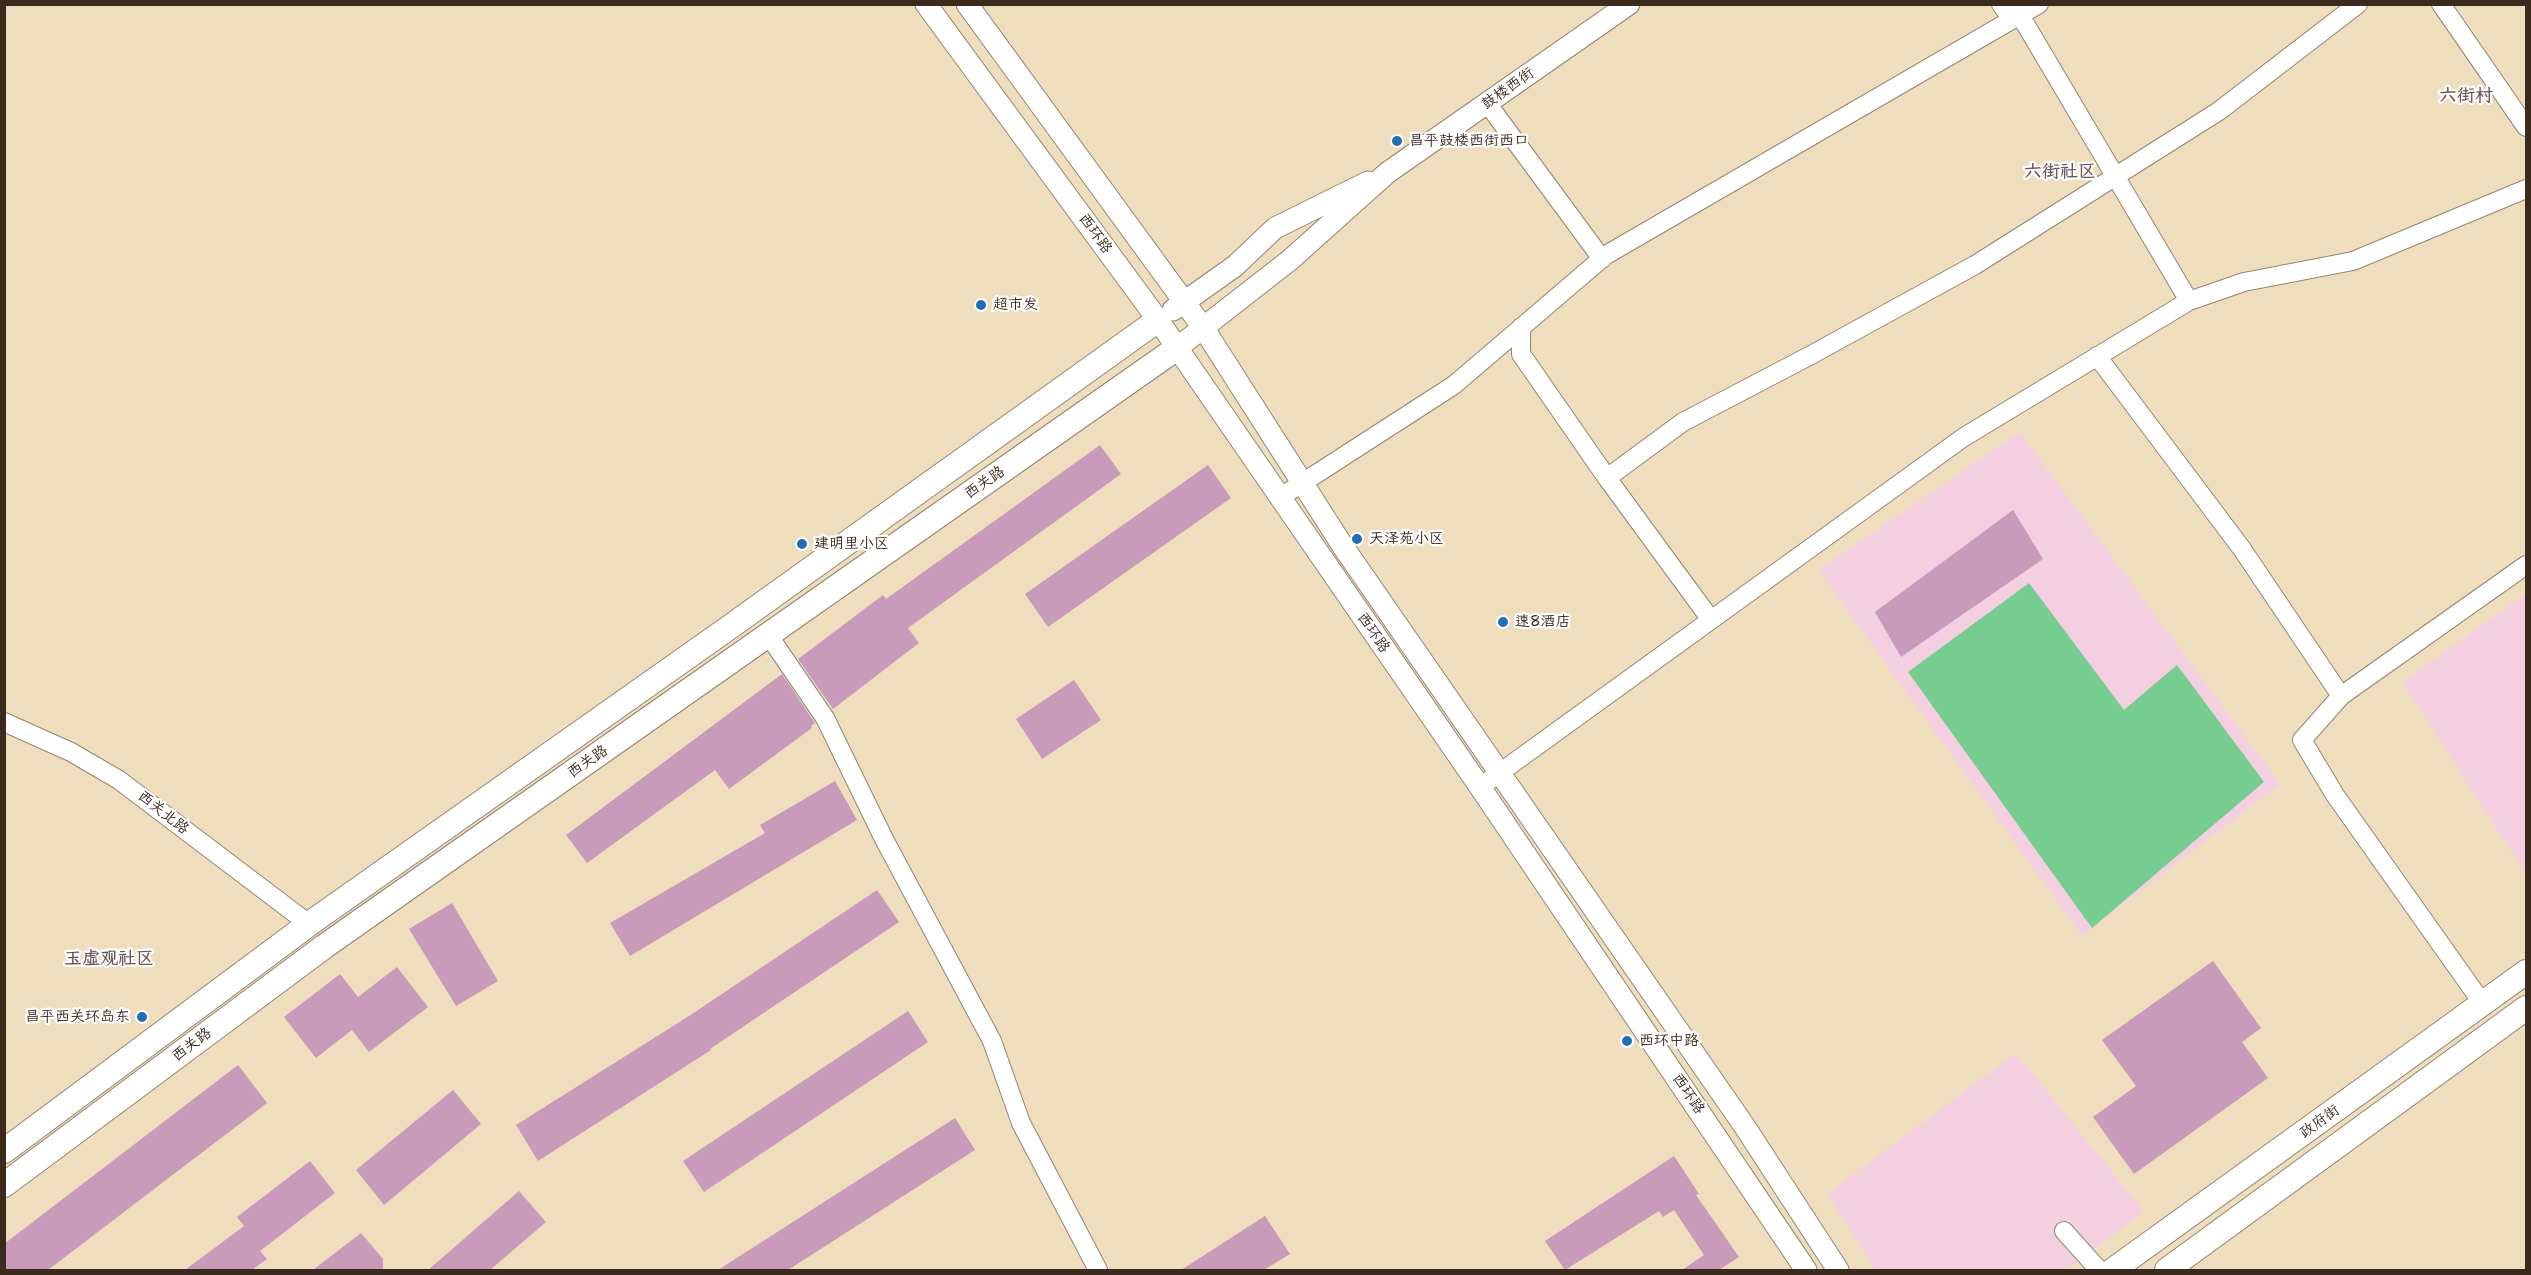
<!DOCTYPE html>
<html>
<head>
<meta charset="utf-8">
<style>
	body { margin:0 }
	#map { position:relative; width:2531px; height:1275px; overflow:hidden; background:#eedebd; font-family:"Shantell Sans",sans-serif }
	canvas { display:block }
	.frame { position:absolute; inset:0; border:6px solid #3b2a1e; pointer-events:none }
</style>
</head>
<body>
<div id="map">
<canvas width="2531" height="1275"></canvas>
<div class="frame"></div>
</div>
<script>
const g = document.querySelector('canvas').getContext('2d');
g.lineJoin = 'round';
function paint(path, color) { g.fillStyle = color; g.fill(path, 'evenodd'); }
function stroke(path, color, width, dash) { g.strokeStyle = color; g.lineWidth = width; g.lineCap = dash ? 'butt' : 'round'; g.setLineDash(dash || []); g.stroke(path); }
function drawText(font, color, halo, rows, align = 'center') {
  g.font = font + ' "Shantell Sans","LXGW WenKai TC",sans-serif'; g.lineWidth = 4.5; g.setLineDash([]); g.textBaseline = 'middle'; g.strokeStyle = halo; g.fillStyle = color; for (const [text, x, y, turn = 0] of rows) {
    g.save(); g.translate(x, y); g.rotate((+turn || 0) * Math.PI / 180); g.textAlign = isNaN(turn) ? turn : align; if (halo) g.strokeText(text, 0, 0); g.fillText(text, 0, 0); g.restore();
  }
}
paint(new Path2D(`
	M 2020,432 L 2280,784 L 2082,936 L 1818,570 Z
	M 2526,594 L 2526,874 L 2402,682 Z
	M 2016,1053 L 2144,1212 L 2067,1270 L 1876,1270 L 1827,1194 Z`), '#f3cfe0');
paint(new Path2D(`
	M 2029,583 L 2124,710 L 2177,665 L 2264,782 L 2092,928 L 1908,672 Z`), '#77cc8f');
paint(new Path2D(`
	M 1100,445 L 1121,474 L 908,628 L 919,643 L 833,709 L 798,659 L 883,595 L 886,599 Z
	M 1208,465 L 1231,498 L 1048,627 L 1025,594 Z
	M 2013,510 L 2043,559 L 1901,657 L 1875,612 Z
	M 782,674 L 815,723 L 811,726 L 812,728 L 729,789 L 715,770 L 587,863 L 566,835 Z
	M 1074,680 L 1101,720 L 1042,759 L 1016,719 Z
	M 835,781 L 857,820 L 630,956 L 610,923 L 765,833 L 760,825 Z
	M 877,890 L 899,922 L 710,1049 L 711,1050 L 538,1161 L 516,1125 L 689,1016 Z
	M 452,903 L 498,981 L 456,1006 L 409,929 Z
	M 2213,961 L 2261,1028 L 2242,1042 L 2268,1078 L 2134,1174 L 2093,1117 L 2136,1086 L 2102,1040 Z
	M 397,967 L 428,1007 L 369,1052 L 352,1030 L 316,1058 L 284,1017 L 340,974 L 358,997 Z
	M 908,1011 L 928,1042 L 704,1192 L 683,1161 Z
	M 238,1065 L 267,1103 L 48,1270 L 4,1270 L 4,1244 Z
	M 453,1090 L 481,1124 L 384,1205 L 356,1170 Z
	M 955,1118 L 975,1150 L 788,1270 L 718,1270 Z
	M 1674,1156 L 1699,1194 L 1696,1195 L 1739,1257 L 1719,1270 L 1682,1270 L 1704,1255 L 1674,1210 L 1663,1217 L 1659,1211 L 1565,1270 L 1545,1241 Z
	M 310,1161 L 335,1193 L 260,1251 L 267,1259 L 252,1270 L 185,1270 L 244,1226 L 237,1217 Z
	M 519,1191 L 546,1222 L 490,1270 L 428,1270 Z
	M 1265,1216 L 1290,1254 L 1264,1270 L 1181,1270 Z
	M 361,1233 L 383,1259 L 383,1270 L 313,1270 Z`), '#c89bba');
const minor = new Path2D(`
	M 2001,4 L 2005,10 L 2020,15 L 2189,301
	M 2441,4 L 2526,127
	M 1487,103 L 1602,259
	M 1521,327 L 1521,354 L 1607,478 L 1711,620
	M 2097,356 L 2242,549 L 2341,696
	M 1607,478 L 1683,422 L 1811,355 L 1975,265 L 2219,111 L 2358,4
	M 1279,498 L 1454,385 L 1606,255 L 2039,4
	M 769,636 L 825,718 L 884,839 L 992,1041 L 1021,1123 L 1098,1270
	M 4,722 L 71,752 L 119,780 L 309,924
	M 1480,787 L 1964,437 L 2189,301 L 2244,282 L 2353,261 L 2526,189
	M 2483,1004 L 2335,795 L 2302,740 L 2341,696 L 2526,565
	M 2064,1231 L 2099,1270`);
const tertiary = new Path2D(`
	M 926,4 L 1158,320 L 1480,787 L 1806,1270
	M 967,4 L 1204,329 L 1344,548 L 1745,1127 L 1838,1270
	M 1173,310 L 1235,266 L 1275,228 L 1368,182
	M 1177,348 L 1290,260 L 1387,173 L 1629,4`);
const secondary = new Path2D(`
	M 4,1151 L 309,924 L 727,629 L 1158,320
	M 4,1185 L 325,946 L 1177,348
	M 2113,1270 L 2526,972
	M 2167,1270 L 2526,1008`);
stroke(minor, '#94846e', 20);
stroke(tertiary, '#94846e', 23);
stroke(secondary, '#94846e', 26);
stroke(minor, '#fff', 18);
stroke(tertiary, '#fff', 21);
stroke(secondary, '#fff', 24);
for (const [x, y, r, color] of [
	[1397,141,6,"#1f6fb2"],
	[981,305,6,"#1f6fb2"],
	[1357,539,6,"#1f6fb2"],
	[802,544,6,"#1f6fb2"],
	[1503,622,6,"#1f6fb2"],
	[142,1017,6,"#1f6fb2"],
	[1627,1041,6,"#1f6fb2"]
]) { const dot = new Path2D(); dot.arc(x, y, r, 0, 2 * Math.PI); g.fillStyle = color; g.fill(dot); stroke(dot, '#fff', 2); }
drawText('15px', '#3b2a1e', '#fff', [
	["鼓楼西街",1508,89,-35],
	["西环路",1095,234,54],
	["西关路",985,483,-35],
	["西环路",1373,633,55],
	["西关路",588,762,-35],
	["西关北路",163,813,38],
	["西关路",192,1045,-37],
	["西环路",1688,1094,56],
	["政府街",2320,1122,-36]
]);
drawText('15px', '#3b2a1e', '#fff', [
	["昌平鼓楼西街西口",1409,141],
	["超市发",993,305],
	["天泽苑小区",1369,539],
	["建明里小区",814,544],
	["速8酒店",1515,622],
	["昌平西关环岛东",130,1017,"right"],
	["西环中路",1639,1041]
], 'left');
drawText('bold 18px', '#6c5255', '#fff', [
	["六街村",2466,96],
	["六街社区",2060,172],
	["玉虚观社区",109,959]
]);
</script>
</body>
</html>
